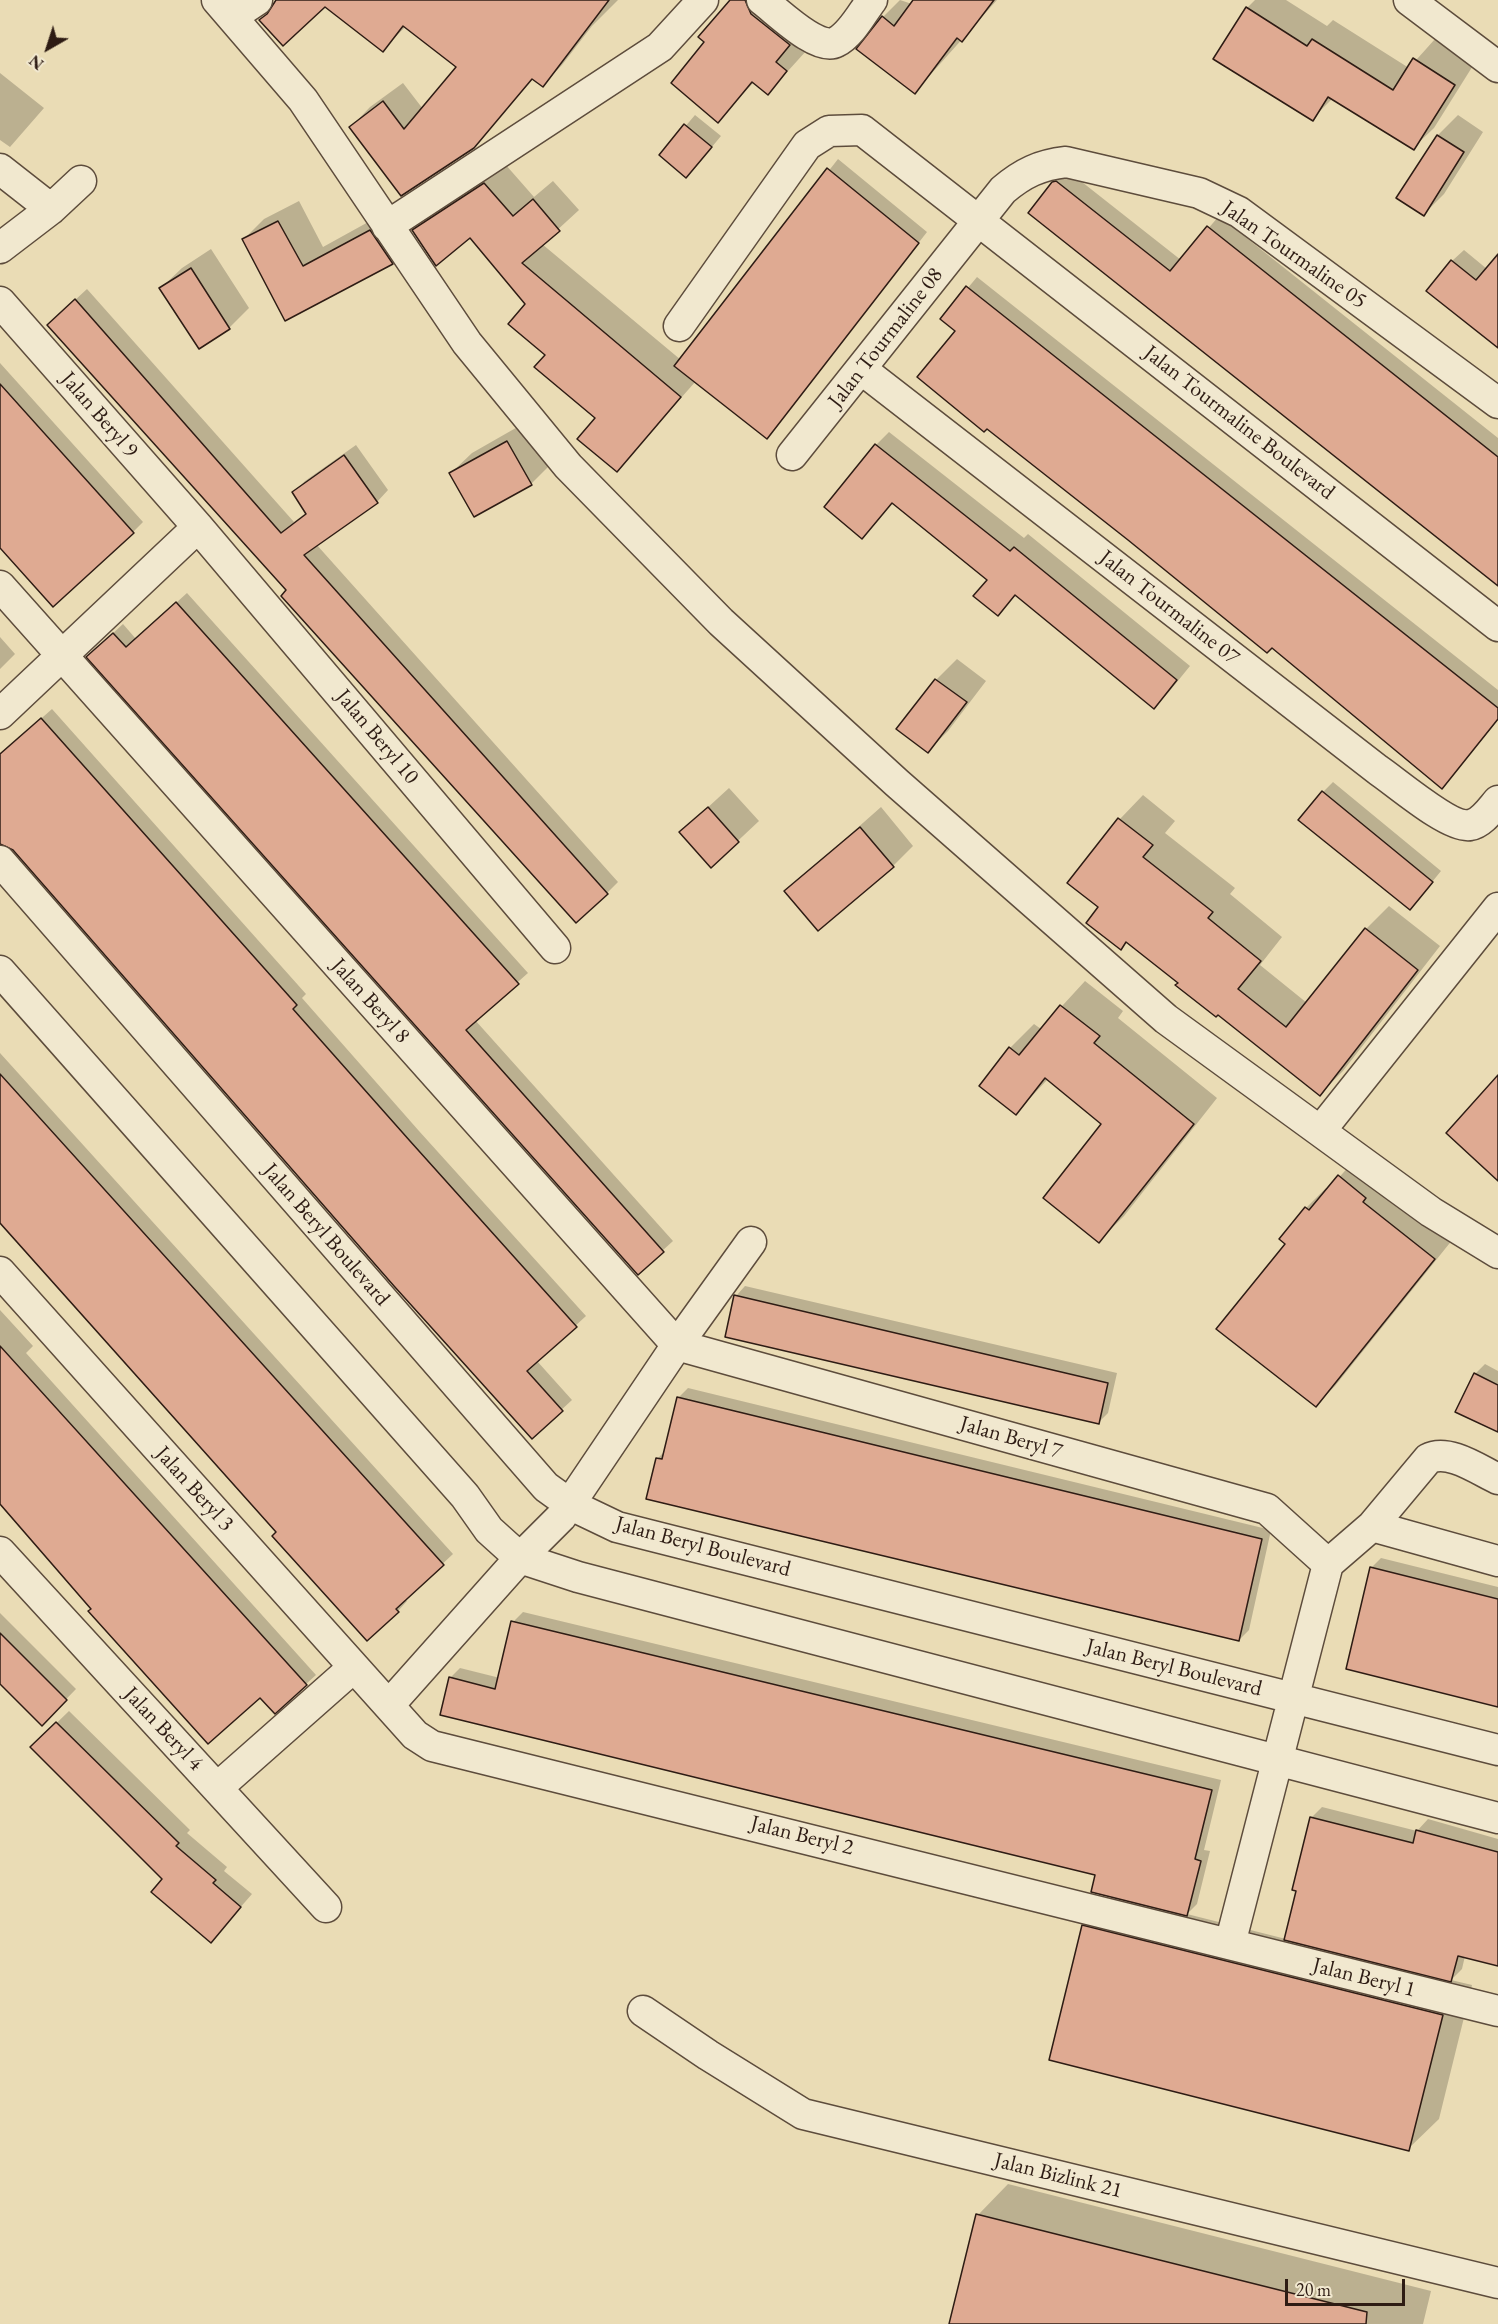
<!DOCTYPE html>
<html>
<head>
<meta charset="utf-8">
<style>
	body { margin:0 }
	#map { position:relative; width:1498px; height:2324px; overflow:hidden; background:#eadcb5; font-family:"EB Garamond",serif }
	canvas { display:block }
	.north { position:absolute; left:18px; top:18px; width:60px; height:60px; -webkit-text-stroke:4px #f1e8cf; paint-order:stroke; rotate:219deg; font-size:16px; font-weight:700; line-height:24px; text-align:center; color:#2e1c14 }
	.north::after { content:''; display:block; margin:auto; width:21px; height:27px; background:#2e1c14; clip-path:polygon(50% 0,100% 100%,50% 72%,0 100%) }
	.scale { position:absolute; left:1285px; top:2279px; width:120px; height:27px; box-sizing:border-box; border:3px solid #2e1c14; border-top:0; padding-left:8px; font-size:18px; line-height:21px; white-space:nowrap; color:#2e1c14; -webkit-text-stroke:4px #f1e8cf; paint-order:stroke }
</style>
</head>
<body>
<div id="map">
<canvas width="1498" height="2324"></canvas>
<div class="north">N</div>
<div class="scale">20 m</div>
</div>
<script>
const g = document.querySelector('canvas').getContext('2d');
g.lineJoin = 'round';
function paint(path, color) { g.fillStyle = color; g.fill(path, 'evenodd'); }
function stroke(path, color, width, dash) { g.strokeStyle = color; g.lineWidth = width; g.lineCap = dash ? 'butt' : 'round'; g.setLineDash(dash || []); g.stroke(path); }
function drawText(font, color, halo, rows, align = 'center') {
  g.font = font + ' "EB Garamond",serif'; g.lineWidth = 5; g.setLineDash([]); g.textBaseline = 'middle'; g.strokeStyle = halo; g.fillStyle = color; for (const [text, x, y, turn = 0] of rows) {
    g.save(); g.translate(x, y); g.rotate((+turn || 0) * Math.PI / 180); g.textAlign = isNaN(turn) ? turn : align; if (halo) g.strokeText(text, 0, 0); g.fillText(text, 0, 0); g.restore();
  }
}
paint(new Path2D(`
	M 275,0 L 618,0 L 592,26 L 562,65 L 543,85 L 534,78 L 473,147 L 351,127 L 370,107 L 403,83 L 423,109 L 458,67 L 406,26 L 383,50 L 325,5 L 261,20 L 274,6 Z
	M 730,0 L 780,0 L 807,50 L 768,93 L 754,82 L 718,121 L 706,42 L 700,37 Z
	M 900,0 L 912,4 L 915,0 L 997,0 L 915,92 L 883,17 Z
	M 1255,0 L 1286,0 L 1327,26 L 1333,20 L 1409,68 L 1435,39 L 1474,64 L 1434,128 L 1413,148 L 1333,98 L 1312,119 L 1247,8 Z
	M 0,73 L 44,108 L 10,147 L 0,140 Z
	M 695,115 L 721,136 L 696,166 L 661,155 Z
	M 1458,115 L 1483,132 L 1444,194 L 1424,214 L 1399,197 L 1438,135 Z
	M 838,159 L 927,232 L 767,437 L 696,381 L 617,470 L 597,418 L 547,355 L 527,304 L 470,236 L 414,231 L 434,211 L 505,164 L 534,197 L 553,181 L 579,210 L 542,244 L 681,360 Z
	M 1068,171 L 1181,260 L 1219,216 L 1498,438 L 1498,585 L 1053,183 Z
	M 299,201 L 323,247 L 390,210 L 412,243 L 392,263 L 286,319 L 244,239 L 264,219 Z
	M 211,249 L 249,308 L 229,328 L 161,288 L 182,268 Z
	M 1464,250 L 1487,269 L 1498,256 L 1498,346 L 1452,261 Z
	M 977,277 L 1498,690 L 1498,720 L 1451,777 L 942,319 Z
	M 87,289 L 294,522 L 307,512 L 294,492 L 305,481 L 356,445 L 388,490 L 377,502 L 316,544 L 618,882 L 607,893 L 288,590 L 61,313 Z
	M 0,363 L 143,522 L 133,532 L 0,545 Z
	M 528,421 L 552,463 L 531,484 L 451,473 L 472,453 Z
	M 889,432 L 1024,538 L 1028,534 L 1190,666 L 1168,693 L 1154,707 L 1016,595 L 998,614 L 989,580 L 893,502 L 862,537 L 876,445 Z
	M 187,593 L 528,973 L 475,1020 L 673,1241 L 638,1273 L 98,647 L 123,624 L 136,639 Z
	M 0,637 L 15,654 L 0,669 Z
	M 957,659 L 986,681 L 948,731 L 928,751 L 899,728 L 936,680 Z
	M 52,709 L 306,994 L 302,998 L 419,1131 L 586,1316 L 537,1361 L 572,1400 L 532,1437 L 14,848 L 0,843 L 0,761 L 26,732 Z
	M 1333,782 L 1441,871 L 1419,898 L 1323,792 Z
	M 729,788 L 759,821 L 711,866 L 681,832 Z
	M 1143,795 L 1175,821 L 1165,833 L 1235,888 L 1230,894 L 1282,937 L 1260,965 L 1307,1003 L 1366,929 L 1389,906 L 1440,946 L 1343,1071 L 1320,1094 L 1128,941 L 1121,948 L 1100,907 L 1069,882 L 1120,819 Z
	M 881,807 L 913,846 L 893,866 L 786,891 Z
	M 1085,981 L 1123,1011 L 1118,1018 L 1217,1098 L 1124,1216 L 1099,1241 L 1103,1124 L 1048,1079 L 1016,1113 L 1010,1048 L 1034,1024 L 1041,1029 Z
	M 0,1053 L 453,1554 L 405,1599 L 407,1601 L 398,1611 L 278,1532 L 0,1220 Z
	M 1358,1156 L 1453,1239 L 1335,1386 L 1316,1405 L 1287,1244 L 1281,1239 L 1306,1208 L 1326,1188 L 1328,1190 Z
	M 745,1286 L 1117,1373 L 1108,1413 L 1098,1423 L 736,1296 Z
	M 0,1310 L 33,1346 L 26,1353 L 316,1675 L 306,1684 L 260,1696 L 93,1608 L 0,1503 Z
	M 1485,1364 L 1498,1371 L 1498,1431 L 1475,1374 Z
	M 688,1388 L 1271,1530 L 1249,1630 L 1239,1640 L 657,1459 L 666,1450 L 678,1398 Z
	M 1381,1558 L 1498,1587 L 1498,1705 L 1371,1568 Z
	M 523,1612 L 1221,1780 L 1204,1850 L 1210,1851 L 1197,1904 L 1187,1914 L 1286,1939 L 1311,1818 L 1322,1807 L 1417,1831 L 1428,1819 L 1498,1839 L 1498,1965 L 1465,1956 L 1462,1969 L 1451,1980 L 1472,1985 L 1439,2119 L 1408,2149 L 1084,1926 L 1114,1896 L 1097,1874 L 450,1678 L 460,1668 L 500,1678 L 513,1622 Z
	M 0,1613 L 76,1689 L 42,1724 L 0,1682 Z
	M 69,1711 L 190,1830 L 187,1833 L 227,1867 L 224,1871 L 252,1894 L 211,1941 L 165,1879 L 32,1747 Z
	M 1008,2184 L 1431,2291 L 1423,2324 L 950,2324 L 978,2215 Z`), '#0003');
const building = new Path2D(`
	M 276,0 L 609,0 L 543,87 L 532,79 L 474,148 L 401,196 L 349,127 L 383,101 L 404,129 L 456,67 L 403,26 L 383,52 L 325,7 L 283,46 L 259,20 L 267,14 Z
	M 730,0 L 745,0 L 751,14 L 790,45 L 776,62 L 787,71 L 768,95 L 752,82 L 718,123 L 671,83 L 704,42 L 698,37 Z
	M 913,0 L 994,0 L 962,42 L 957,38 L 915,94 L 856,49 L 882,16 L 894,26 Z
	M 1246,7 L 1307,46 L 1312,39 L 1393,90 L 1413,58 L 1455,85 L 1414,150 L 1328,97 L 1313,121 L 1213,59 Z
	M 684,124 L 712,147 L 686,178 L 659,155 Z
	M 1437,135 L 1464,152 L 1424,216 L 1396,198 Z
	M 827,168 L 919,243 L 767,439 L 674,366 Z
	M 1056,181 L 1170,271 L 1207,226 L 1498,457 L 1498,586 L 1028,213 L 1052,182 Z
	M 484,183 L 513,216 L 533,199 L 560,231 L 522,263 L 681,397 L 617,472 L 577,439 L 595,418 L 534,367 L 545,355 L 508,324 L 525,304 L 470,238 L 436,266 L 412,230 Z
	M 278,221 L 303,266 L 370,230 L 393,264 L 285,321 L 242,239 Z
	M 1498,254 L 1498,348 L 1426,291 L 1451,260 L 1476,280 Z
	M 191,268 L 230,329 L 199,349 L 159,288 Z
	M 966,286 L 1498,708 L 1498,719 L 1442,789 L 1272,648 L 1267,653 L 1128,540 L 987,429 L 984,432 L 917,377 L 955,331 L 940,319 Z
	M 75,299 L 281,533 L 306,514 L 292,492 L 344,455 L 378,503 L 304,555 L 608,894 L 576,923 L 281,596 L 286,590 L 47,325 Z
	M 0,384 L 134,533 L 53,607 L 0,548 Z
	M 507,441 L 532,485 L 474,517 L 449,473 Z
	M 875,444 L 1010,551 L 1014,547 L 1177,680 L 1154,709 L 1015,595 L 998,616 L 973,596 L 987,580 L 892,503 L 862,539 L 824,507 Z
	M 176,602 L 519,984 L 466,1030 L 664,1252 L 638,1275 L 86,657 L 113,633 L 126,647 Z
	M 935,679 L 967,702 L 928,753 L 896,729 Z
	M 41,718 L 297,1005 L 293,1009 L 410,1141 L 577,1327 L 527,1371 L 563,1411 L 532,1439 L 394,1286 L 13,850 L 0,844 L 0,754 Z
	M 1322,791 L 1433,882 L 1410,910 L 1298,820 Z
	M 708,807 L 739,842 L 711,868 L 679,832 Z
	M 1118,818 L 1153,845 L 1143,857 L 1213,912 L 1208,918 L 1261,961 L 1238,989 L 1286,1027 L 1365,928 L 1418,970 L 1320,1096 L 1218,1015 L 1216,1017 L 1175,985 L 1178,983 L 1126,942 L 1121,950 L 1086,923 L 1098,907 L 1067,883 Z
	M 860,827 L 894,867 L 818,931 L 784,891 Z
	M 1060,1005 L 1100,1036 L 1094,1043 L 1194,1124 L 1099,1243 L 1043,1198 L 1101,1124 L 1045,1078 L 1016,1115 L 979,1086 L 1009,1047 L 1019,1055 Z
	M 0,1074 L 444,1565 L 396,1609 L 399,1612 L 367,1641 L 272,1536 L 276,1532 L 0,1223 Z
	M 1498,1075 L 1498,1181 L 1446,1133 Z
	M 1338,1175 L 1366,1198 L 1363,1202 L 1435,1259 L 1316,1407 L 1216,1329 L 1285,1244 L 1279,1239 L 1305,1207 L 1309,1210 Z
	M 734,1295 L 1108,1383 L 1099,1424 L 725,1337 Z
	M 0,1346 L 307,1685 L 275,1714 L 260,1698 L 208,1744 L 88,1611 L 91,1609 L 0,1504 Z
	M 1474,1373 L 1498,1385 L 1498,1432 L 1455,1412 Z
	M 677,1397 L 1262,1539 L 1239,1641 L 646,1499 L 656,1458 L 662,1459 Z
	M 1370,1567 L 1498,1599 L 1498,1707 L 1346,1669 Z
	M 511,1621 L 1212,1790 L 1195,1859 L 1201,1861 L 1187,1916 L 1091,1892 L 1095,1875 L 440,1715 L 449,1677 L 495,1689 Z
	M 0,1633 L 67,1700 L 42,1726 L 0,1684 Z
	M 56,1722 L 179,1843 L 176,1846 L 216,1880 L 213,1883 L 241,1907 L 211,1943 L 151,1892 L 162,1879 L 30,1747 Z
	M 1310,1817 L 1413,1843 L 1416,1830 L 1498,1852 L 1498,1966 L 1458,1956 L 1451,1982 L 1284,1940 L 1296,1891 L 1292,1890 Z
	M 1082,1925 L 1443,2015 L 1409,2151 L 1049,2060 Z
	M 976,2214 L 1367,2312 L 1366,2324 L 949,2324 Z`);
paint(building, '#dfaa92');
stroke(building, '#2e1c14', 1.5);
const street = new Path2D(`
	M 217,0 L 303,100 L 467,343 L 568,466 L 721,622 L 897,783 L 1166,1019 L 1431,1212 L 1498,1253
	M 762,0 C 777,11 818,52 836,42 C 851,35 862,13 872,0
	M 1409,0 L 1498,67
	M 233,16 L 257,0
	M 0,169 L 51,209
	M 387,226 L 660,47 L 703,0
	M 0,248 L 51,209 L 81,181
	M 0,302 L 198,527 L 555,948
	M 679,326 L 807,145 L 829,131 L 862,130 L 1498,626
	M 861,369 L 1378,770 C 1396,782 1450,829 1470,825 C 1482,823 1491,809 1498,801
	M 792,455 L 1003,190 C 1023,173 1040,165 1066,162 L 1199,193 L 1239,212 L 1498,403
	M 0,586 L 677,1345 L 1267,1509 L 1328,1564
	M 0,714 L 198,527
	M 0,861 L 546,1487 L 571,1505 L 617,1527 L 1498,1750
	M 0,971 L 465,1496 L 489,1530 L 520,1558 L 578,1577 L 1498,1818
	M 1321,1130 L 1498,908
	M 0,1272 L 415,1735 L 432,1746 L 1498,2011
	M 1372,1526 L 1428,1459 C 1448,1448 1479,1470 1498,1479
	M 0,1552 L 326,1907
	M 1328,1564 L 1372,1526 L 1498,1561
	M 389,1705 L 520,1558 L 561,1517 L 677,1345 L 751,1242
	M 217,1788 L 354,1667
	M 1230,1944 L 1328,1564
	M 643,2011 L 708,2055 L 803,2114 L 1498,2283`);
stroke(street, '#5d4c3c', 33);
stroke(street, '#f1e8cf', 30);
drawText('22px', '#2e1c14', '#f1e8cf', [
	["Jalan Tourmaline 05",1294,255,35],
	["Jalan Tourmaline 08",886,338,-52],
	["Jalan Beryl 9",99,415,49],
	["Jalan Tourmaline Boulevard",1239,423,38],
	["Jalan Tourmaline 07",1169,608,38],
	["Jalan Beryl 10",377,737,50],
	["Jalan Beryl 8",370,1001,48],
	["Jalan Beryl Boulevard",326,1235,49],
	["Jalan Beryl 7",1011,1438,16],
	["Jalan Beryl 3",194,1489,48],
	["Jalan Beryl Boulevard",703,1547,15],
	["Jalan Beryl Boulevard",1174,1668,14],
	["Jalan Beryl 4",163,1729,47],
	["Jalan Beryl 2",802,1836,14],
	["Jalan Beryl 1",1364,1978,14],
	["Jalan Bizlink 21",1058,2176,14]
]);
</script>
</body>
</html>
